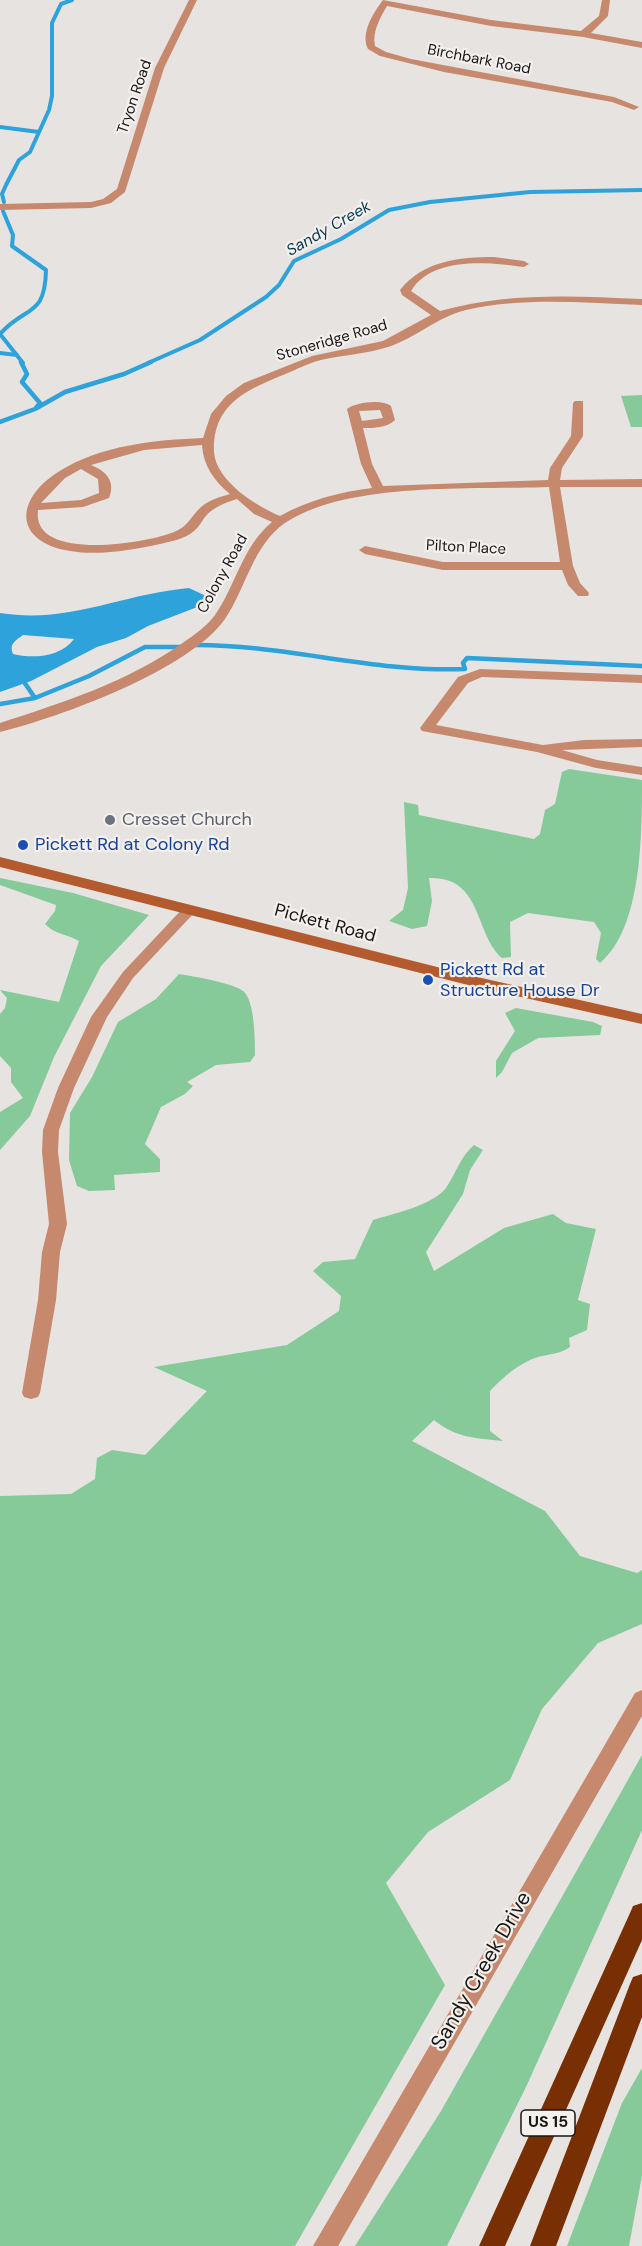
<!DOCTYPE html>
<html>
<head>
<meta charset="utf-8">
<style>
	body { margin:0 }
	canvas { display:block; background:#e6e3e0 }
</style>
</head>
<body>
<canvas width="642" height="2246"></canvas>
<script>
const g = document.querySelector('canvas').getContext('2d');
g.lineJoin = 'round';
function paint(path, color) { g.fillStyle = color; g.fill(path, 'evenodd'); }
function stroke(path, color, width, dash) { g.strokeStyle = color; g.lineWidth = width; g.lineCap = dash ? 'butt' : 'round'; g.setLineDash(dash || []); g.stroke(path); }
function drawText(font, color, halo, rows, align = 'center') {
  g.font = font + ' "DM Sans",sans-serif'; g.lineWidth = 4.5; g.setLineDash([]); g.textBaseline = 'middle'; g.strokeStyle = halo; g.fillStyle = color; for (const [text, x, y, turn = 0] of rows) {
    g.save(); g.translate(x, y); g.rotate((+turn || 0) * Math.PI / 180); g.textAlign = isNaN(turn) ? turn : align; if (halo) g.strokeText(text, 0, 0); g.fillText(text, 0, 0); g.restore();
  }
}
paint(new Path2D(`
	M 642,395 L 642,427 L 631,427 L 621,396 Z
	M 569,769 L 642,780 C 642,836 642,928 600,963 L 596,959 L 601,933 L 594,922 L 528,913 L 510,922 L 511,957 L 502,958 C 474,934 483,876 429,878 L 432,901 L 427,926 L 412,929 L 389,921 L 403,910 L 408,888 L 404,802 L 418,805 L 419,815 L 534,839 L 540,834 L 545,810 L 555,804 L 562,772 Z
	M 0,878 L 73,893 L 149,915 L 101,966 L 54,1057 L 30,1116 L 0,1150 L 0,1112 L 23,1098 L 11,1082 L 11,1068 L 0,1056 L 0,1014 L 5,1008 L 7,998 L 0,990 L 59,1002 L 79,941 C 67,934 54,934 45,924 L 55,911 L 56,905 L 0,885 Z
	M 179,974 C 193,976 233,983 243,991 C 255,1000 255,1041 255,1055 L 250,1062 L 216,1065 L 187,1082 L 193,1086 L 185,1094 L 161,1107 L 145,1144 L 160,1159 L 160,1172 L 114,1175 L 115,1190 L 89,1191 L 77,1186 L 69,1160 L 70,1113 L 92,1077 L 118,1022 L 156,999 Z
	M 516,1008 L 593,1022 L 602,1026 L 600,1035 L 538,1038 L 512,1053 L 502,1072 L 496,1078 L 496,1061 L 515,1031 L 505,1013 Z
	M 474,1145 L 483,1150 L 470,1170 L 463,1194 L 426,1252 L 434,1271 L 504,1228 L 553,1214 L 566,1223 L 596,1229 L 578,1300 L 590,1304 L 587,1330 L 569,1338 L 570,1347 C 561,1354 549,1354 538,1357 C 519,1363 503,1377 490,1391 L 490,1431 L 503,1441 C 475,1438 456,1438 434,1420 L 412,1441 L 545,1511 L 580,1556 L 637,1573 L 642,1570 L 642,1624 L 598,1643 L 542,1709 L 510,1780 L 428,1832 L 386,1883 L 445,1985 L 295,2246 L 0,2246 L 0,1496 L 71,1494 L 95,1479 L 97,1458 L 112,1450 L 145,1455 L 207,1391 L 154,1367 L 287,1345 L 339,1311 L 341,1296 L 313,1271 L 323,1262 L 355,1259 L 373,1220 C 393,1214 433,1205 446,1188 C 456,1173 460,1157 474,1145 Z
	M 642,1755 L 642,1830 L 526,2087 L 447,2246 L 355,2246 L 441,2111 Z
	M 642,2068 L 642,2176 L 629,2246 L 567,2246 L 622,2103 Z`), '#86ca99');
paint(new Path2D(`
	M 189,588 L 206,596 L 200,606 L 148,626 L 126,638 L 97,647 L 31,681 L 0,692 L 0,613 C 70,624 121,594 189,588 ZM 23,635 L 74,639 C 61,657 33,659 13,654 C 9,644 15,641 23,635 Z`), '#2ea2da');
stroke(new Path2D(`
	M 0,127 L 39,132
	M 4,202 L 2,194 L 6,185 L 19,160 L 30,152 L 49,110 L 52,96 L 52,23 L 61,4 L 72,0
	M 0,334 C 26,305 45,318 46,270 L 12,246 L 13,235 L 3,211
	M 0,334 L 23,363
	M 0,353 L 17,355
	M 148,363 L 200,340 L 266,297 L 279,285 L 294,261 L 341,239 L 389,210 L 430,202 L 530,192 L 642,190`), '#2ea2da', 4);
stroke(new Path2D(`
	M 21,362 L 27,374 L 22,382 L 40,403 L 36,408
	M 0,422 L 35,409 L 65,392 L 124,374 L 151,362
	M 192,645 C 284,644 373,673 465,669 L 463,663 L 467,658 L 642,666
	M 22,679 L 35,698
	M 0,704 L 35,698 L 89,676 L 145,647 L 182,647`), '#2ea2da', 4.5);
paint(new Path2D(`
	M 189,0 L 197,0 L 164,68 L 125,192 L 111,203 L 91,208 L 0,210 L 0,204 L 91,202 L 103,199 L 117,189 L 155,68 Z
	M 383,0 L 491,20 L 581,31 L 599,16 L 602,0 L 610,0 L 608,16 L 591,33 L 642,42 L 642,48 L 583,37 L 491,26 L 387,6 C 380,18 372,32 375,46 L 386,52 L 411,59 L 614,97 L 639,107 L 634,110 L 612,102 L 444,72 L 380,56 L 368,49 C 360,33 374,12 383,0 Z
	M 494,257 L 524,261 L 529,264 L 524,267 C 489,262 432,256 411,291 L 440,311 C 507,292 574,296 642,299 L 642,305 C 584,303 523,297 466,310 C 437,317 416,338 388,347 C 367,354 343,355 321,360 C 308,363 296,370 283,375 C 246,390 212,405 214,452 C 216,481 256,506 280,516 C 309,500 339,492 372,488 L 361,464 L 347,409 C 356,402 382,399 391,406 L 395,420 C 386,428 375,428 363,428 L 372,464 L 383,486 L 548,480 L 550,468 L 571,436 L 573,403 L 575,401 L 583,401 L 583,436 L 562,468 L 560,480 L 642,479 L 642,487 L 560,487 L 573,566 L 580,583 L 589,593 L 588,596 L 578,596 L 568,585 L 562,570 L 443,570 L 365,554 L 359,550 L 365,546 L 443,562 L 560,562 L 549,487 C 473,490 349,481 285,523 C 253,545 246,588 225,619 C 189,670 61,717 0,732 L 0,723 C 64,702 128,682 184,642 C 194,635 207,626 215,615 C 236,585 242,547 272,522 L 254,514 L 237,499 C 225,503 213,507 205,517 C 202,521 199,527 194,531 C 185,539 172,541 160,544 C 132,550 99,556 70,551 C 14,542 14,500 58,472 C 101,445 154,440 203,438 L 211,414 L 226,396 L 244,383 L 312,356 L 383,341 L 431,315 L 402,295 L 400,290 C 423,261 459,257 494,257 ZM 380,410 L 383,418 L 362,421 L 359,411 ZM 202,445 C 203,465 214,481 230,494 C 220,497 209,500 201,507 C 191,516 188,527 174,532 C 148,543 31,563 38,510 L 83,507 L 109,498 C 116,481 106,471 91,465 L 144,450 ZM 81,469 L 98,479 L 99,493 L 81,500 L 41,503 L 65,478 Z
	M 480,669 L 642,675 L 642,683 L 482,677 L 468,683 L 436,725 L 543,745 L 584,740 L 642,739 L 642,747 L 562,750 L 597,760 L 642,767 L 642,775 L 596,768 L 537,752 L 422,731 L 420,728 L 458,677 Z
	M 190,905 L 197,909 L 195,912 L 133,978 L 107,1017 L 74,1088 L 59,1130 L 58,1152 L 67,1224 L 60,1252 L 56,1300 L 40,1393 L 38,1397 L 31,1399 L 24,1397 L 22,1393 L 38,1300 L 42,1252 L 49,1224 L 42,1152 L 43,1130 L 58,1088 L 91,1017 L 123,972 L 185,906 Z
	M 642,1690 L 642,1716 L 338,2246 L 313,2246 L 635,1693 Z`), '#c7896e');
paint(new Path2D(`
	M 0,857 L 477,977 L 642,1014 L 642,1024 L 476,987 L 0,867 Z`), '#b35b2f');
paint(new Path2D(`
	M 642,1903 L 642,1940 L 505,2246 L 479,2246 L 630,1913 L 633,1906 Z
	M 642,1974 L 642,2017 L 556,2246 L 530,2246 L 630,1984 L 633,1977 Z`), '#782f04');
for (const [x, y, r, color] of [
	[110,820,6,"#6b7280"],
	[23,845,6,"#1a4fb4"],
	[428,980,6,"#1a4fb4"]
]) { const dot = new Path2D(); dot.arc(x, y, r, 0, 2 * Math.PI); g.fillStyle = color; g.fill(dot); stroke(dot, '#f3f0ed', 2); }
drawText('15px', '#181717', '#f3f0ed', [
	["Birchbark Road",479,60,11],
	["Tryon Road",135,97,-71],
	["Stoneridge Road",332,341,-16],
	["Pilton Place",466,548,3],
	["Colony Road",223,574,-61]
]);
drawText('italic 16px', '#06374e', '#f3f0ed', [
	["Sandy Creek",329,229,-30]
]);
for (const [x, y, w] of [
	[548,2123,54]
]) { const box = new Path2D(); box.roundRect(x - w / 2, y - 13, w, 26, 4.5); g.fillStyle = '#f3f0ed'; g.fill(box); stroke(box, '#181717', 1.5); }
drawText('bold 16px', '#181717', null, [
	["US 15",548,2123]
]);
drawText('18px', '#5b616d', '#f3f0ed', [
	["Cresset Church",122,820]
], 'left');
drawText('18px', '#164399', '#f3f0ed', [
	["Pickett Rd at Colony Rd",35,845],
	["Pickett Rd at",440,970],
	["Structure House Dr",440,991]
], 'left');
drawText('18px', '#181717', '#f3f0ed', [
	["Pickett Road",325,924,15]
]);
drawText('21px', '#181717', '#f3f0ed', [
	["Sandy Creek Drive",482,1971,-60]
]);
</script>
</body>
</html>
